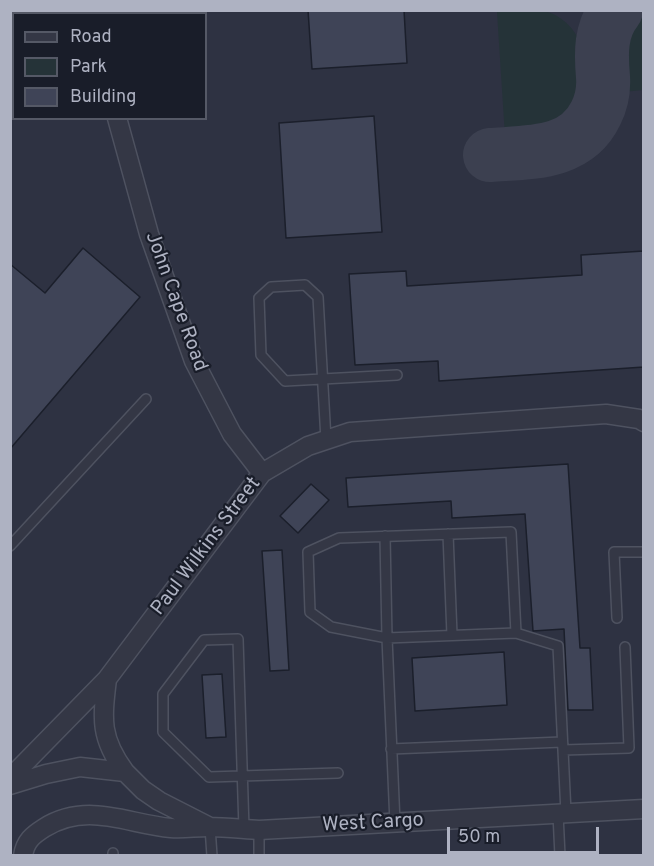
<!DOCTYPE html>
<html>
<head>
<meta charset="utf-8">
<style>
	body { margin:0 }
	#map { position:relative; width:654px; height:866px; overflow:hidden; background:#212534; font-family:Overpass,sans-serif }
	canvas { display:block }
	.frame { position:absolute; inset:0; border:12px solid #aeb2c2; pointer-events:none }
	.legend { position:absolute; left:12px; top:12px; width:195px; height:108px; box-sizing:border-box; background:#191d29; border:2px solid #555966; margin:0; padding:8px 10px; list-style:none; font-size:18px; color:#aeb2c2 }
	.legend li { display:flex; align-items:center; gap:12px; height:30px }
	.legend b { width:30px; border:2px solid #555966 }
	.scale { position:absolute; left:447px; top:827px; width:152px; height:27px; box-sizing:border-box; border:3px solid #aeb2c2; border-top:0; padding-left:8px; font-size:18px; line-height:21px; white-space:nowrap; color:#aeb2c2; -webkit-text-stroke:4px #191d29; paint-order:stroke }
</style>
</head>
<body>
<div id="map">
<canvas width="654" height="866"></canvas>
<div class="frame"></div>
<ul class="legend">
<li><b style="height:8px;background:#343745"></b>Road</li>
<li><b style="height:16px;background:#253338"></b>Park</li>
<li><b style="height:16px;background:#3f4457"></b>Building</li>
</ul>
<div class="scale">50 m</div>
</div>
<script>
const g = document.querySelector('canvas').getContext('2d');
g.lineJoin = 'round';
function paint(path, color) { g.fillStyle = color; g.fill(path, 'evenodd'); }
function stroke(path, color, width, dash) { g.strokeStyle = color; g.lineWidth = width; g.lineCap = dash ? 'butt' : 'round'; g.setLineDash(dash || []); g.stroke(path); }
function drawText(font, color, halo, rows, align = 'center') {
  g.font = font + ' Overpass,sans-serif'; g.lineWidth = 4.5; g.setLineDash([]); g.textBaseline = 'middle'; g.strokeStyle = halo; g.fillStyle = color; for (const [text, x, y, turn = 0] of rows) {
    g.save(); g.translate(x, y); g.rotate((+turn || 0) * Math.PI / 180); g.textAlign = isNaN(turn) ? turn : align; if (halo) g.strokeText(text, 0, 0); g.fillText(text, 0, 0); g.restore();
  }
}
paint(new Path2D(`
	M 10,11 L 643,11 L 643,855 L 11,855 ZM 14,14 L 206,14 L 206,118 L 14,118 Z`), '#2e3242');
paint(new Path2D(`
	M 512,10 C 525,10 541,8 553,14 C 564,19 574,29 579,40 C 590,64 586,116 560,129 C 544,137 522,136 505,136 L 497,12 Z
	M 641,11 L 644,11 L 643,90 L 623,92 C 621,63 613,29 641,11 Z`), '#253338');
stroke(new Path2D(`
	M 490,155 C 530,152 576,155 596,113 C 602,101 604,91 603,77 C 601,54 600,30 616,10`), '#3c4050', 54);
const building = new Path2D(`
	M 308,10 L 404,10 L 407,63 L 312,69 Z
	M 374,116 L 382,232 L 286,238 L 279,123 Z
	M 83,248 L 140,297 L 10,449 L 10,264 L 45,293 Z
	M 644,251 L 644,367 L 439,381 L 438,361 L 355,365 L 349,274 L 406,271 L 407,286 L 582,275 L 581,255 Z
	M 568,464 L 580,648 L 590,648 L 593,710 L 568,710 L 564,629 L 533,631 L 525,514 L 452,518 L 451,501 L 348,507 L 346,478 Z
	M 311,484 L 329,500 L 298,533 L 280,516 Z
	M 282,550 L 289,670 L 270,671 L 262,551 Z
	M 504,652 L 507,705 L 415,711 L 412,658 Z
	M 222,674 L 226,737 L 206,738 L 202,675 Z`);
paint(building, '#3f4457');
stroke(building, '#1b1f2b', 1.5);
const service = new Path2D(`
	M 10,105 L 14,101
	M 326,440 L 318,297 L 305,285 L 271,287 L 259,298 L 261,355 L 285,381 L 397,375
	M 448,534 L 452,635
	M 385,536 L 387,638 L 331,627 L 310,612 L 308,552 L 339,538 L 511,532 L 516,633
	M 10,546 L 146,399
	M 617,618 L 614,552 L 644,552
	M 391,749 L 562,742
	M 563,750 L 629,748 L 625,647
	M 558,814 L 560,856
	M 395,823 L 387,638 L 516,633 L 558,646 L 566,813
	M 210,827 L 212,856
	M 244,829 L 238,639 L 204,640 L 163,694 L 163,732 L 209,777 L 338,773
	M 113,853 L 113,856
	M 259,856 L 259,830`);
const minor = new Path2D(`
	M 93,10 L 94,14
	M 117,118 L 149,234 L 194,361 L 232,434 L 262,473
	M 107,679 C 102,720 100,738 125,772
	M 10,778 L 107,679 L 262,473 L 308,446 L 350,432 L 606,414 L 639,419 L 644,422
	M 10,785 L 46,774 L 80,767 L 125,772 L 143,790 L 159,801 L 208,826
	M 23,856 C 25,841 33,835 44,828 C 87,801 127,824 171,828 C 183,829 196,827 208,827 C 225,827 242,829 259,830 L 644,809`);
stroke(service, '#4e5260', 12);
stroke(minor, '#4e5260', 21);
stroke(service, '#343745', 9);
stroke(minor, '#343745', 18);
drawText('20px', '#aeb2c2', '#191d29', [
	["John Cape Road",175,302,70],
	["Paul Wilkins Street",207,547,-53],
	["West Cargo",373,824,-3]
]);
</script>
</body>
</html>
